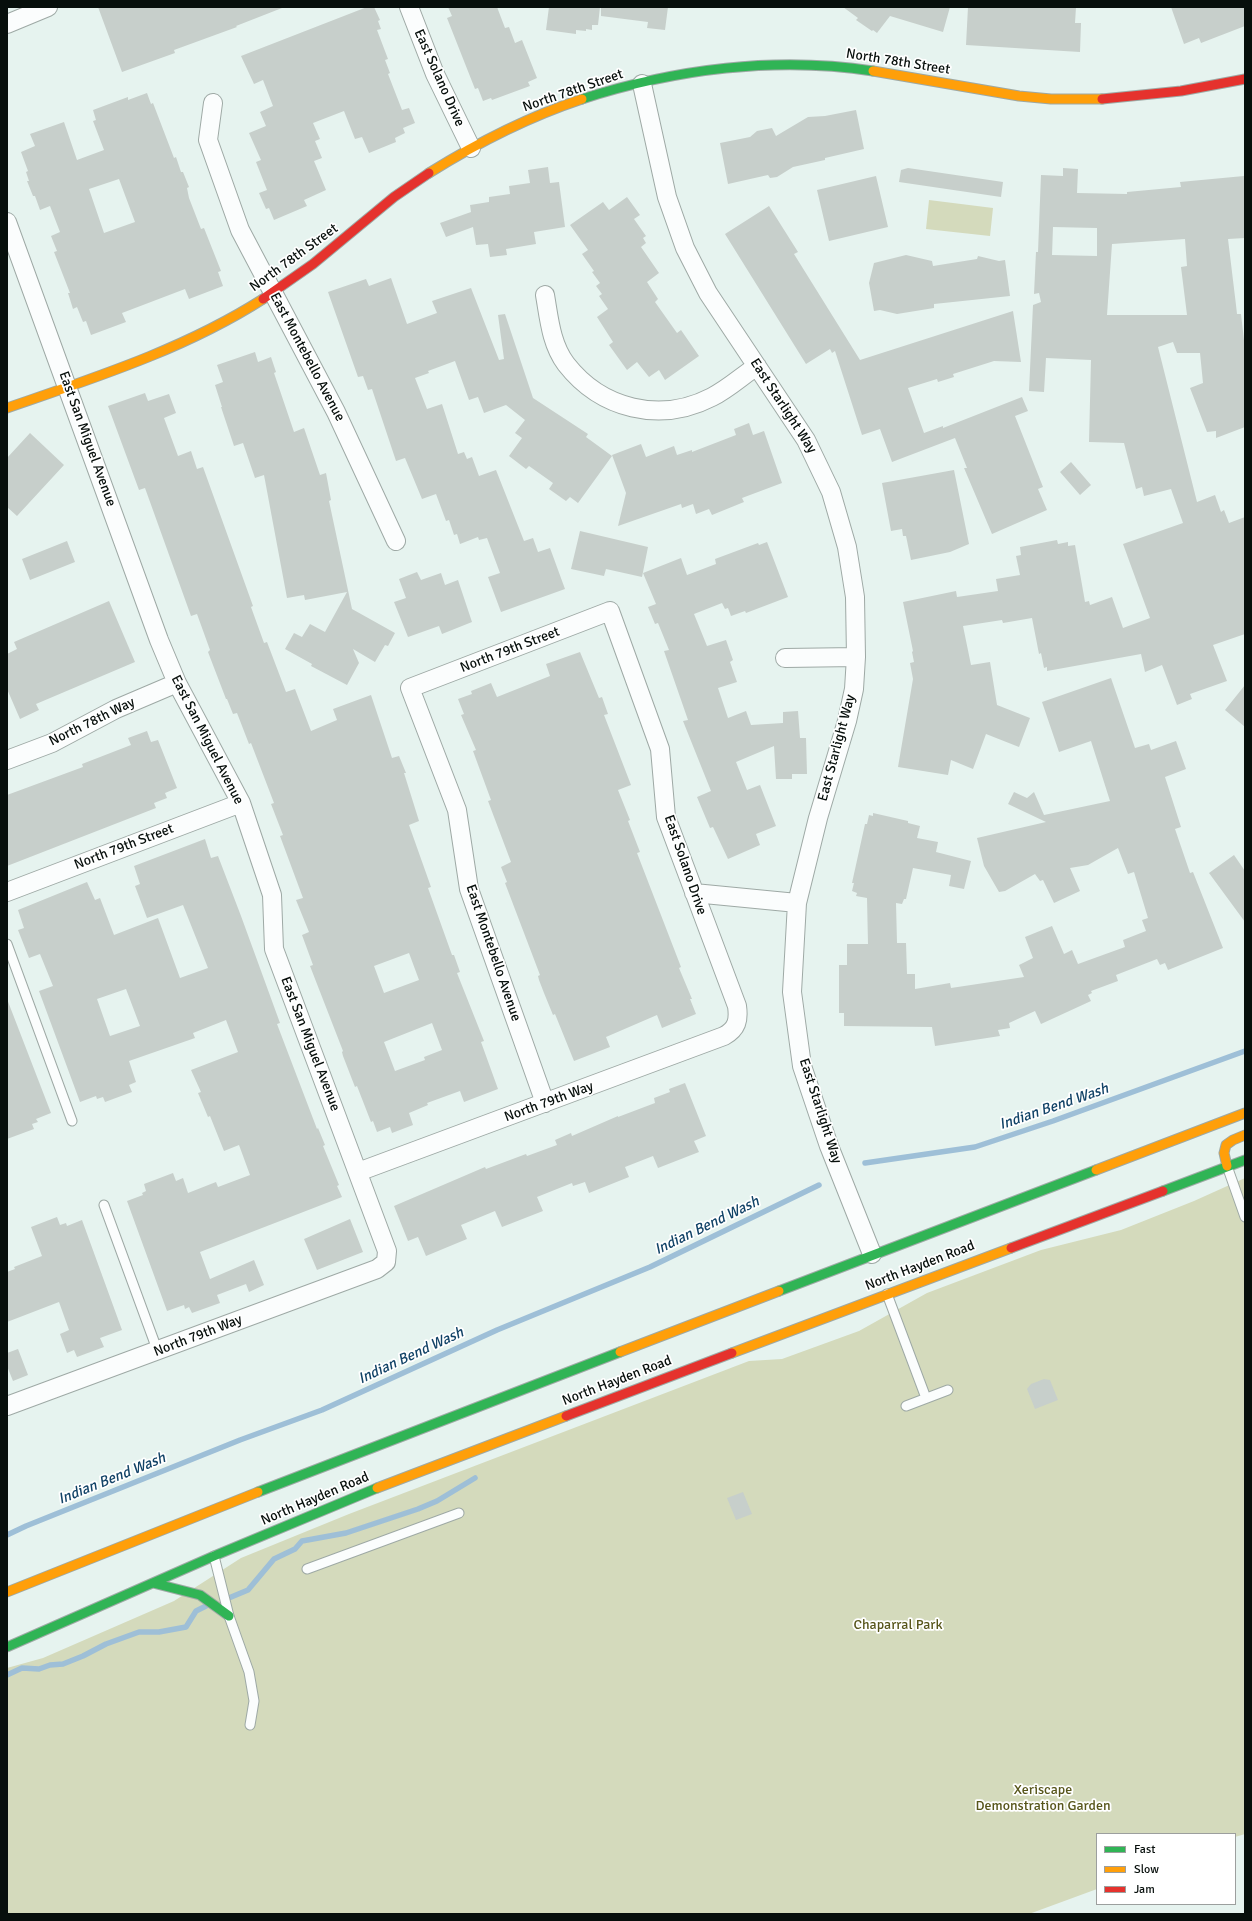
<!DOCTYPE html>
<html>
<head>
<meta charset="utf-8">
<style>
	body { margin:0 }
	#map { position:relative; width:1252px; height:1921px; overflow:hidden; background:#e6f3ef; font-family:Signika,sans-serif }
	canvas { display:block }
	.frame { position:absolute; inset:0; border:8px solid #070f0c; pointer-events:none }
	.legend { position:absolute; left:1096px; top:1833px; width:140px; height:72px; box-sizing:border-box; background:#fff; border:1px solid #9c9f9e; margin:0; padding:5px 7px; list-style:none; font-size:12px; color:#070f0c }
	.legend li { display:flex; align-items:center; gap:8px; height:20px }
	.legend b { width:20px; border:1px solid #9c9f9e }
</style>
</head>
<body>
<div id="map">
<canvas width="1252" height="1921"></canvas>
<div class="frame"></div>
<ul class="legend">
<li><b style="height:5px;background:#30b455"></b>Fast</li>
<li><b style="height:5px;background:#ff9f0a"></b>Slow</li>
<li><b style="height:5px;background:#e5322d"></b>Jam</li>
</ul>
</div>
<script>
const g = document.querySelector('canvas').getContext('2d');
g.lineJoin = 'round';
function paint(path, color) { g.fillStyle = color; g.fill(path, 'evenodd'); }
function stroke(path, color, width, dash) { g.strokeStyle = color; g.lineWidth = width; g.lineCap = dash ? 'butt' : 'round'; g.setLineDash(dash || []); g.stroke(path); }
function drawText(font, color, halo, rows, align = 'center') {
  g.font = font + ' Signika,sans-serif'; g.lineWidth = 3.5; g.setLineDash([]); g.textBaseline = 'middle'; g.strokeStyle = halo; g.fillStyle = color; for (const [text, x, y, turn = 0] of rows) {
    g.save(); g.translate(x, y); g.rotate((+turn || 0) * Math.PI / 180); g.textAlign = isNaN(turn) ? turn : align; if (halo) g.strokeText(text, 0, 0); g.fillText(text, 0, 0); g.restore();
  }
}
paint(new Path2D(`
	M 929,200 L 993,208 L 990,236 L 926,229 Z
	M 1245,1178 L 1245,1834 L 1235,1837 L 1235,1834 L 1097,1834 L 1097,1889 L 1029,1914 L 7,1914 L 7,1668 L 43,1658 L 174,1601 L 241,1558 L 349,1514 L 749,1361 L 782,1359 L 859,1331 L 927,1293 L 1041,1250 L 1121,1230 L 1194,1201 Z`), '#d4dabc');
stroke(new Path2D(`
	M 865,1163 L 975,1147 L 1053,1121 L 1245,1051
	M 7,1535 L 26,1526 L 240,1440 L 322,1410 L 497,1330 L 650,1267 L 819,1185
	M 224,1600 L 248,1590 L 274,1559 L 295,1549 L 302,1541 L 346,1533 L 418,1509 L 437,1501 L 475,1478
	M 7,1675 L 22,1668 L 39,1669 L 50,1665 L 63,1664 L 83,1656 L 106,1644 L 139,1632 L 159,1632 L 186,1627 L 196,1611 L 206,1606`), '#9ebfd7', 5.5);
paint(new Path2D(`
	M 98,7 L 282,7 L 282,8 L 236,26 L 237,27 L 174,50 L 175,53 L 122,72 Z
	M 367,7 L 374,7 L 380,20 L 378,21 L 381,29 L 377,30 L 388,59 L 385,60 L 390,73 L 388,74 L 402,110 L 409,108 L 415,123 L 403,128 L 405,133 L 395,138 L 396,142 L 369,153 L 362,137 L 355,139 L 344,111 L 313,123 L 320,139 L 315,141 L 322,158 L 314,161 L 326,190 L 304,200 L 307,206 L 274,220 L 269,208 L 266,209 L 259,193 L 267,190 L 256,162 L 261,160 L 249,133 L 266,126 L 260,112 L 273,106 L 263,80 L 254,84 L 241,56 Z
	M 448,7 L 497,7 L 505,28 L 509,27 L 515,43 L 522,40 L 537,78 L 528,82 L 530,86 L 492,100 L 491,98 L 483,101 L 478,88 L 475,89 L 447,18 L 452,16 Z
	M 549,7 L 600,7 L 598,25 L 592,25 L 592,30 L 586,29 L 586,31 L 576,30 L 576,34 L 546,30 Z
	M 601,7 L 668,7 L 665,30 L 647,28 L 648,22 L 601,16 Z
	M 843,7 L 950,7 L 943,32 L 890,16 L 877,33 L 873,30 L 872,31 L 856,20 L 858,18 Z
	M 968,7 L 1076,7 L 1075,23 L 1081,23 L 1080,52 L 966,45 Z
	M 1171,7 L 1245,7 L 1245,26 L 1201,43 L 1199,38 L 1184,44 Z
	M 147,93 L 151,104 L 153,103 L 174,158 L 176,157 L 181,172 L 183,172 L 189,187 L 187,188 L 189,198 L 201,229 L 204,228 L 221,271 L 218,272 L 223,286 L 189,299 L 185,289 L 122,313 L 126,322 L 91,335 L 86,321 L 83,322 L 77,307 L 73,309 L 68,293 L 70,293 L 54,252 L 57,251 L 51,236 L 60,232 L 50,206 L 40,210 L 35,196 L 33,196 L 27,181 L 29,181 L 26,172 L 28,171 L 21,152 L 35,146 L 30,134 L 64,122 L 77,160 L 104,150 L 93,121 L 96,120 L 93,110 L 128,97 L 128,100 ZM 119,179 L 135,222 L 104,233 L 89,189 Z
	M 856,110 L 864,149 L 825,158 L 825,160 L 793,167 L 777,177 L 770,178 L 768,175 L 728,184 L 720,143 L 750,137 L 757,131 L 772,128 L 776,136 L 808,117 L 825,116 Z
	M 548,167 L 550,183 L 559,182 L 565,227 L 534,232 L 536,244 L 506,249 L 507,255 L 490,257 L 488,244 L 476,245 L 473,227 L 446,237 L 440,223 L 471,212 L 470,205 L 489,202 L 489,197 L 510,194 L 509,186 L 530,183 L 528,170 Z
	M 908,168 L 1003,182 L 1001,197 L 899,182 L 901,170 Z
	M 1063,168 L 1078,169 L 1077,193 L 1127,194 L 1127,192 L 1181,187 L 1180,182 L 1244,176 L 1245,238 L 1228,239 L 1236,305 L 1237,314 L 1241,314 L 1245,349 L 1245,427 L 1216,438 L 1216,431 L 1207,432 L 1190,388 L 1203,383 L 1200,353 L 1177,353 L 1173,342 L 1158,347 L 1197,502 L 1215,495 L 1221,512 L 1224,510 L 1229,523 L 1245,517 L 1245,634 L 1213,645 L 1227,681 L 1190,694 L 1192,699 L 1177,705 L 1162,665 L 1145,672 L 1141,654 L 1047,671 L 1047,667 L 1044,668 L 1041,653 L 1039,654 L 1032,618 L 1003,623 L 1002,620 L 963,626 L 971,665 L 990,662 L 997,705 L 1030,718 L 1019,747 L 986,734 L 973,769 L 951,760 L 948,775 L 898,767 L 913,679 L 910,663 L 914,662 L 912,652 L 913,651 L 903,602 L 956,591 L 957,597 L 998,591 L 996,579 L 1020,575 L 1016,556 L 1021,555 L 1020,547 L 1057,540 L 1058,544 L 1068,542 L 1068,546 L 1075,545 L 1085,602 L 1089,601 L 1090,605 L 1112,597 L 1123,628 L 1150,618 L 1123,544 L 1183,523 L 1171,489 L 1144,496 L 1142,487 L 1136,489 L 1124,443 L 1089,442 L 1091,360 L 1046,358 L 1044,392 L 1029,391 L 1033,305 L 1041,302 L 1039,293 L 1034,294 L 1036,252 L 1038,252 L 1041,175 L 1063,176 ZM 1053,227 L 1097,228 L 1097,256 L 1052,255 ZM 1185,239 L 1187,266 L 1181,267 L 1187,315 L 1107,315 L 1112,244 Z
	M 876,176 L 888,227 L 829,241 L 817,190 Z
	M 627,197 L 640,215 L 634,219 L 646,236 L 643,238 L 646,243 L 641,247 L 659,273 L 647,282 L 658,299 L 655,302 L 677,333 L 681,330 L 699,356 L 665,380 L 659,370 L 649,377 L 637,362 L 627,370 L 609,345 L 613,342 L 597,317 L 608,309 L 599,296 L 602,294 L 596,286 L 600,283 L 592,272 L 594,271 L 582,254 L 588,250 L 570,225 L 603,202 L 609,210 Z
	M 769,206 L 798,252 L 794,254 L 860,360 L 1013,311 L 1021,362 L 994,361 L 953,374 L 954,377 L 938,382 L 937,379 L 908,388 L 924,433 L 943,426 L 943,428 L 1022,397 L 1028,411 L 1015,416 L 1043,487 L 1038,489 L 1047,510 L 992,534 L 964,468 L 967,468 L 955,438 L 892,462 L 880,429 L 862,435 L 835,351 L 832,353 L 830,349 L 806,364 L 725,234 Z
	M 906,255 L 932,261 L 933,266 L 977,259 L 978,256 L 999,261 L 1005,260 L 1010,296 L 934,304 L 934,308 L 897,314 L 880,310 L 874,311 L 869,283 L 874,263 Z
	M 391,278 L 407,324 L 437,313 L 432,301 L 471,288 L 499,360 L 504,359 L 498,315 L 505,314 L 533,398 L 588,434 L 586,437 L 612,456 L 578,503 L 570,497 L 566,501 L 549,489 L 553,483 L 529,466 L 526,469 L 509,456 L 522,438 L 515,433 L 525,420 L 506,405 L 484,413 L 478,397 L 469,400 L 455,361 L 428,371 L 429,373 L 415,378 L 427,409 L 442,404 L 458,454 L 464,452 L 467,459 L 472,457 L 479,476 L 496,470 L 524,541 L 533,538 L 538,552 L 550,548 L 565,589 L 501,612 L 488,577 L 500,573 L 487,538 L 479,540 L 478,537 L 460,544 L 457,534 L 454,535 L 449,520 L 446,521 L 436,494 L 422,499 L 405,458 L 396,461 L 372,389 L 368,390 L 363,376 L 358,377 L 328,292 L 366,279 L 369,286 Z
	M 255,352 L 258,362 L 271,357 L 276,372 L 274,373 L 294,432 L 304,428 L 320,475 L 326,473 L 331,500 L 329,501 L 352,609 L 395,633 L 388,646 L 385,645 L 375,662 L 353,649 L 359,663 L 347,685 L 311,666 L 312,664 L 285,649 L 294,633 L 302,637 L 310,624 L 325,632 L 347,592 L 305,600 L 304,595 L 287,598 L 264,475 L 255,478 L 243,443 L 234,446 L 221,407 L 222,407 L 215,385 L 223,382 L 217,365 Z
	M 145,393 L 148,401 L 169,394 L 176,413 L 164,418 L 178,456 L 191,451 L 197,469 L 203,467 L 253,606 L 251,607 L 264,643 L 267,642 L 286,692 L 295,689 L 311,731 L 337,720 L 333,709 L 371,695 L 392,758 L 399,756 L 406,773 L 404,773 L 419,821 L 409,825 L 431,887 L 428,888 L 452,955 L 454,955 L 460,972 L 457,973 L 484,1041 L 481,1042 L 498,1089 L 464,1102 L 460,1091 L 427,1103 L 428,1105 L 409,1113 L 413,1125 L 392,1133 L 390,1127 L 377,1132 L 373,1121 L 371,1122 L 357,1086 L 355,1087 L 343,1056 L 342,1052 L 343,1051 L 310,966 L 313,965 L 302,935 L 309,932 L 296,900 L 303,898 L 280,836 L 283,835 L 271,804 L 274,803 L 251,743 L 249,744 L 237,713 L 233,714 L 227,699 L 226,699 L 208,652 L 210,650 L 197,614 L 191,616 L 145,488 L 139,490 L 108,406 ZM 409,953 L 419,980 L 384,993 L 374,966 ZM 432,1023 L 442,1050 L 424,1057 L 425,1060 L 395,1071 L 384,1042 Z
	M 749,423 L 753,435 L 764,431 L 782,483 L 742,498 L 744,502 L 712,515 L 709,509 L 696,514 L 693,504 L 682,508 L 681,504 L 618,526 L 626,493 L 612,455 L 641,444 L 646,457 L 674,446 L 677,455 L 692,450 L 692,452 L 736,435 L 734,429 Z
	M 30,433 L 64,465 L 17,516 L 7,507 L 7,458 Z
	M 1071,462 L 1091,485 L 1080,495 L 1060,472 Z
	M 954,470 L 969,544 L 950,552 L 911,560 L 906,536 L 903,536 L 902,529 L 891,531 L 882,483 Z
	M 580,531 L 648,547 L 642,577 L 606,569 L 604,576 L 571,569 Z
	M 67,541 L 75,562 L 30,580 L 22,559 Z
	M 767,542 L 788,597 L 746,613 L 745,611 L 731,616 L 728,608 L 725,609 L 722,603 L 694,614 L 707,646 L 726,640 L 733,660 L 730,662 L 737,682 L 718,688 L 728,718 L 746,711 L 751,725 L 783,723 L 783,712 L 798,711 L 800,738 L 806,738 L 807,774 L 792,774 L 792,779 L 776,779 L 774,746 L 736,762 L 747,790 L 760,785 L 776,826 L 756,834 L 760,845 L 728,859 L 713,827 L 710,828 L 697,797 L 711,791 L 683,721 L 688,720 L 664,651 L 669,650 L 658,623 L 655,624 L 648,607 L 656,604 L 643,573 L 681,558 L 687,575 L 716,564 L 715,559 L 758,543 L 759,545 Z
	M 417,572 L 421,580 L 441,573 L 445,585 L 458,580 L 472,622 L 442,634 L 439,626 L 408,637 L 394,602 L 406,598 L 399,579 Z
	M 109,601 L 135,662 L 36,704 L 39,710 L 20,719 L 7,689 L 7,654 L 17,649 L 14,642 Z
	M 580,652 L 599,698 L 602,697 L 608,714 L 604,715 L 631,785 L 618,790 L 630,820 L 628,821 L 640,852 L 637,853 L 681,967 L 679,968 L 692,999 L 690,999 L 696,1014 L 662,1028 L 657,1015 L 606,1037 L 610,1047 L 574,1061 L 555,1014 L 553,1015 L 544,993 L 539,980 L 538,976 L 540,975 L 505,883 L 507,882 L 501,867 L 511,862 L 488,801 L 491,800 L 473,751 L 476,750 L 461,715 L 464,714 L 458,699 L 472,694 L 471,691 L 491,683 L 497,697 L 550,676 L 546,664 Z
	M 1111,678 L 1135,748 L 1149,744 L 1151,750 L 1176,741 L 1186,769 L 1165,777 L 1181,827 L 1175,829 L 1190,873 L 1193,872 L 1223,948 L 1168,970 L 1165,963 L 1160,965 L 1157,959 L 1116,975 L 1118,981 L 1091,991 L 1092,993 L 1088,995 L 1091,1001 L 1041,1024 L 1035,1011 L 1009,1023 L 1010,1028 L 998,1030 L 1000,1036 L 935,1046 L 932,1027 L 844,1026 L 844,1013 L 839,1013 L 839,965 L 847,965 L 847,944 L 868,944 L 867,898 L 856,896 L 857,893 L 852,891 L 854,883 L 852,883 L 865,824 L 867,824 L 869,815 L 873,816 L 873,813 L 908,821 L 908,823 L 920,826 L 917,838 L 938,842 L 936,852 L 971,861 L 964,889 L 949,886 L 951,875 L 913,868 L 906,899 L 904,899 L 902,904 L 896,903 L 897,943 L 906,943 L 907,974 L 915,974 L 915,989 L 950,983 L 951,988 L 1024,977 L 1019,965 L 1033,958 L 1025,937 L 1052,926 L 1064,954 L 1072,950 L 1078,964 L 1125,947 L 1123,940 L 1146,931 L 1142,920 L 1148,918 L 1134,872 L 1128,874 L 1118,848 L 1088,865 L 1070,868 L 1080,891 L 1054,903 L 1043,880 L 1040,881 L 1035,874 L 1005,891 L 999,892 L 984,866 L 977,838 L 1046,822 L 1008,804 L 1014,792 L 1027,798 L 1034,792 L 1044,815 L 1110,801 L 1091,741 L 1059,752 L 1042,702 Z
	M 1245,685 L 1245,727 L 1225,710 Z
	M 147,731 L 151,742 L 158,740 L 177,788 L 165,793 L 167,798 L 154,803 L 156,808 L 7,866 L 7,795 L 83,767 L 82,764 L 131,745 L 128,738 Z
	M 205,839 L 211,858 L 218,856 L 241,916 L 280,1023 L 277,1024 L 317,1129 L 318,1128 L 325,1145 L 323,1146 L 339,1185 L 337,1186 L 342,1197 L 200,1252 L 210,1279 L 254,1260 L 264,1285 L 249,1292 L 246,1284 L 217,1295 L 220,1303 L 192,1313 L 189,1307 L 185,1309 L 184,1305 L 167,1311 L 127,1201 L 143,1195 L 142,1193 L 146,1191 L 144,1184 L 173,1173 L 176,1181 L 183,1178 L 188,1193 L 216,1182 L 218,1187 L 250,1175 L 239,1145 L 224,1151 L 210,1116 L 208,1117 L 198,1093 L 201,1092 L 191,1070 L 238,1052 L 226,1020 L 193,1033 L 195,1038 L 129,1061 L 136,1082 L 129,1085 L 132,1092 L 105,1102 L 103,1097 L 97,1099 L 96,1096 L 80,1102 L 39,991 L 53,986 L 40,954 L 29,958 L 18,930 L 24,928 L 18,910 L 87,882 L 95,900 L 100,898 L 114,935 L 158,918 L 180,978 L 208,968 L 183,905 L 147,918 L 135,886 L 140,884 L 134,866 ZM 126,989 L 140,1026 L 110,1036 L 97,999 Z
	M 1234,855 L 1245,871 L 1245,922 L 1209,873 Z
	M 7,999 L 51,1113 L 36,1119 L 38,1122 L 32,1124 L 34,1129 L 7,1139 Z
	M 685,1083 L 706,1136 L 694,1141 L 699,1152 L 658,1168 L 653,1156 L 625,1167 L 629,1177 L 589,1193 L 585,1182 L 573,1186 L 572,1183 L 537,1197 L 543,1211 L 502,1227 L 495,1211 L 461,1225 L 467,1239 L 426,1256 L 418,1237 L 408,1241 L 394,1206 L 485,1167 L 486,1169 L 526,1154 L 527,1156 L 557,1145 L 555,1140 L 571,1133 L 572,1136 L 618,1116 L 618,1117 L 655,1103 L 654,1098 L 670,1092 L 669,1089 Z
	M 57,1217 L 60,1225 L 66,1223 L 67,1226 L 82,1220 L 122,1330 L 100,1338 L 104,1347 L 77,1357 L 74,1350 L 67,1353 L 60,1334 L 69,1330 L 59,1302 L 7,1322 L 7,1272 L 15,1269 L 14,1267 L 42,1256 L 31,1227 Z
	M 350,1219 L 363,1252 L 317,1270 L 304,1239 Z
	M 18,1349 L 28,1375 L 13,1381 L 7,1366 L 7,1353 Z
	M 1044,1379 L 1050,1380 L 1058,1400 L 1035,1409 L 1027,1389 L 1031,1384 Z
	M 743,1492 L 752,1514 L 736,1520 L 727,1498 Z`), '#c7cfcb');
const lane = new Path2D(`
	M 7,944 L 72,1121
	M 1227,1166 L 1245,1217
	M 104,1205 L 158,1352
	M 887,1294 L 926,1398
	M 906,1406 L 948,1390
	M 214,1556 L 229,1616 L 249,1672 L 254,1701 L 250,1725
	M 307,1569 L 459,1513`);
const street = new Path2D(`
	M 409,7 L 435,74 L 471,148
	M 7,24 L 48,7
	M 642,84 L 667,197 L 685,248 L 708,293 L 806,440 L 831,492 L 847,547 L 855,597 L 856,657 L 854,689 L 847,721 L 818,818 L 797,903 L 792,992 L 802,1066 L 829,1146 L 872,1254
	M 213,103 L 208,140 L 240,230 L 336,412 L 396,541
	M 7,222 L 159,640 L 177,683 L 241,803 L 272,895 L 274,949 L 387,1251 L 386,1262 L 377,1269 L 7,1406
	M 545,295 C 549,318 551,344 566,364 C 601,409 660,424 712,397 C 728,389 742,376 757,366
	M 785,658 L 856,657
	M 7,760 L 52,743 L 116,709 L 177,683
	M 7,892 L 241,803
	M 694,893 L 797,903
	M 358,1172 L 724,1036 C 737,1029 739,1020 737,1006 L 666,817 L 660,749 L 610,611 L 410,688 L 457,810 L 469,889 L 545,1103`);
const fast = new Path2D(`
	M 582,99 C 675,69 776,56 873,71
	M 1163,1191 L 1245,1160
	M 779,1291 L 1096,1170
	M 258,1492 L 620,1352
	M 153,1583 L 200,1595 L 229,1616
	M 7,1647 L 214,1556 L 377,1488`);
const slow = new Path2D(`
	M 873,71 L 1019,96 L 1051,99 L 1102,99
	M 429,173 C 477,143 528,117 582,99
	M 7,408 C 94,378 185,349 263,299
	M 1227,1166 L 1224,1153 L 1226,1145 L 1233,1140 L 1245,1135
	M 1096,1170 L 1245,1113
	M 620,1352 L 779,1291
	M 732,1353 L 1011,1248
	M 377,1488 L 566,1416
	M 7,1592 L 258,1492`);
const jam = new Path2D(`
	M 1102,99 L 1181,91 L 1245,79
	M 263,299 L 313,264 L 394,197 L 429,173
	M 1011,1248 L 1163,1191
	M 566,1416 L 732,1353`);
stroke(lane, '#9ea9a5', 11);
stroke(street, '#9ea9a5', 20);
stroke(fast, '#9ea9a5', 11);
stroke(slow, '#9ea9a5', 11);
stroke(jam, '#9ea9a5', 11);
stroke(lane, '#fbfdfd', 9);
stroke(street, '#fbfdfd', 18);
stroke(fast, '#30b455', 9);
stroke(slow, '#ff9f0a', 9);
stroke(jam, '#e5322d', 9);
drawText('14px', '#070f0c', '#fff', [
	["North 78th Street",898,62,9],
	["East Solano Drive",439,78,66],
	["North 78th Street",573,91,-19],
	["North 78th Street",294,258,-36],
	["East Montebello Avenue",307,357,62],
	["East Starlight Way",783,406,57],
	["East San Miguel Avenue",87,439,70],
	["North 79th Street",510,650,-21],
	["North 78th Way",92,722,-26],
	["East San Miguel Avenue",207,740,63],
	["East Starlight Way",837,748,-75],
	["North 79th Street",124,847,-21],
	["East Solano Drive",685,865,71],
	["East Montebello Avenue",493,953,71],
	["East San Miguel Avenue",310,1044,69],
	["North 79th Way",549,1102,-20],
	["East Starlight Way",820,1111,72],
	["North Hayden Road",920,1266,-21],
	["North 79th Way",198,1336,-21],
	["North Hayden Road",617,1381,-21],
	["North Hayden Road",315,1499,-23]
]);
drawText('14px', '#57551a', '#fff', [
	["Chaparral Park",898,1625],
	["Xeriscape",1043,1790],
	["Demonstration Garden",1043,1806]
]);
drawText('italic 15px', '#124367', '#fff', [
	["Indian Bend Wash",1054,1107,-19],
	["Indian Bend Wash",707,1226,-26],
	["Indian Bend Wash",411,1356,-25],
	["Indian Bend Wash",112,1479,-22]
]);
</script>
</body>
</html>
